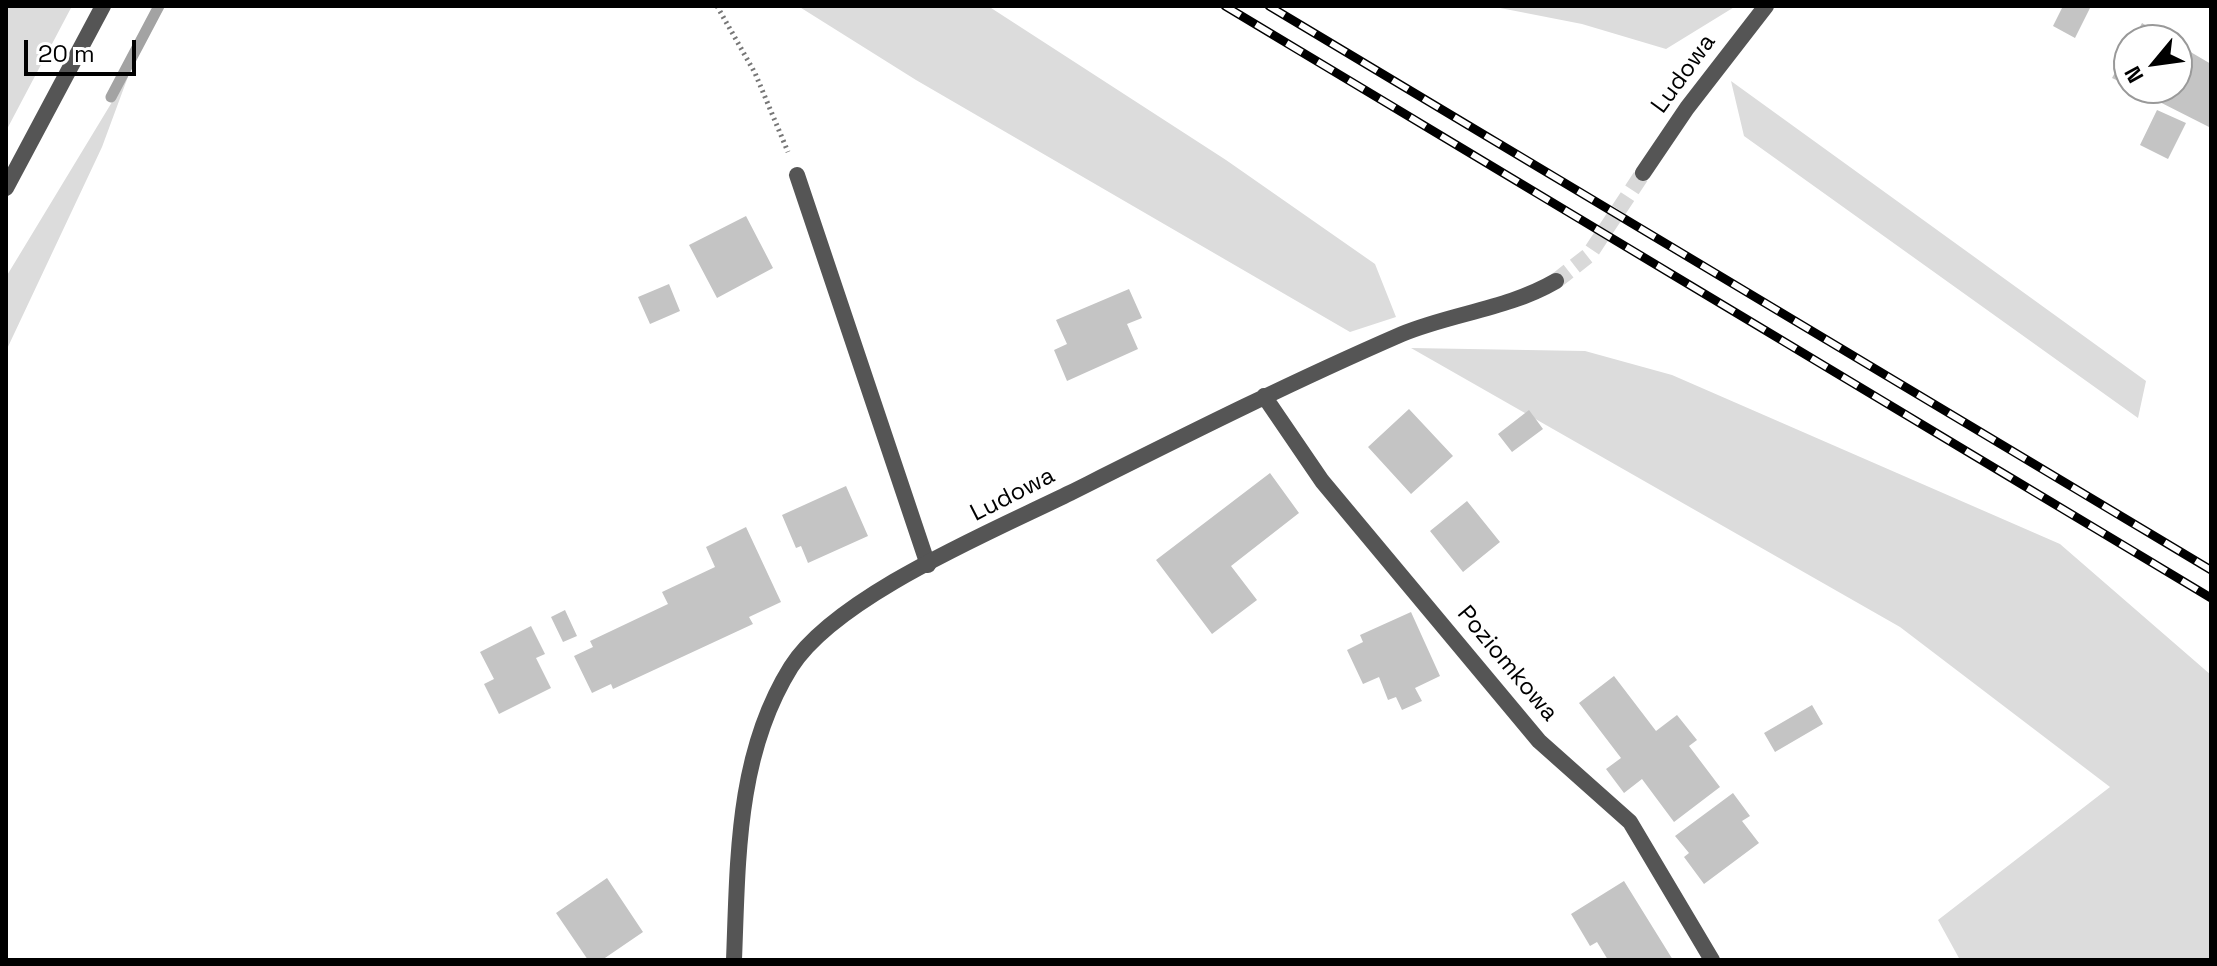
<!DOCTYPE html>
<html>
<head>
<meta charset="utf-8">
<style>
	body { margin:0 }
	#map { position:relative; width:2217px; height:966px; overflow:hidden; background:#fff; font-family:"Space Grotesk",sans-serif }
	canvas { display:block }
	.frame { position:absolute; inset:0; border:8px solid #000; pointer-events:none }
	.north { position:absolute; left:2113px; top:24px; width:80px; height:80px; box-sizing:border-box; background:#fff; border:2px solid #999; border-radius:50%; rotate:241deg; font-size:22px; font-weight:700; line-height:32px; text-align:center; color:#000 }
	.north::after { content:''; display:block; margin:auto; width:28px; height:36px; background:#000; clip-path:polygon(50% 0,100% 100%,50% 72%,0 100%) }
	.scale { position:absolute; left:24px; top:40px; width:112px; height:36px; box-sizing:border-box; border:4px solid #000; border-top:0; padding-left:10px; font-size:24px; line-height:28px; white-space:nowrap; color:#000; -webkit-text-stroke:6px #fff; paint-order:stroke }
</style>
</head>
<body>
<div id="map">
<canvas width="2217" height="966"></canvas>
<div class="frame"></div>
<div class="north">N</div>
<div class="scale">20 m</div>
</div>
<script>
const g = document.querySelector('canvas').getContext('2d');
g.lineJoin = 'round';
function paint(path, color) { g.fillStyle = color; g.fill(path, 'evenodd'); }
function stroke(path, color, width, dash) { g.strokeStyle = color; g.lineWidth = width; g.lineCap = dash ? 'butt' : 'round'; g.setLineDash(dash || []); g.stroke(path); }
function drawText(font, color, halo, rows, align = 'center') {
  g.font = font + ' "Space Grotesk",sans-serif'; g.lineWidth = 8; g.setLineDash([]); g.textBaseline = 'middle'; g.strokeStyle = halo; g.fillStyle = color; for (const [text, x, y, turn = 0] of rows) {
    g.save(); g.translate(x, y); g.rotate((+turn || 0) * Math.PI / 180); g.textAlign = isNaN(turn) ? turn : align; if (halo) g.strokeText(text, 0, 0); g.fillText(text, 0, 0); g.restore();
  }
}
paint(new Path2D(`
	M 6,6 L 72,6 L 6,131 Z
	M 798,6 L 988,6 L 1226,160 L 1375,264 L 1396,317 L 1350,332 L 916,80 Z
	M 1490,6 L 1736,6 L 1666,49 L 1582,24 Z
	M 129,74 L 102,147 L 6,351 L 6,277 Z
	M 1731,81 L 2146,381 L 2138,418 L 1744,136 Z
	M 1411,348 L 1585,351 L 1672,375 L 2060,544 L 2211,675 L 2211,960 L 1960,960 L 1938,920 L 2110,787 L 1900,627 Z`), '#dcdcdc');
stroke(new Path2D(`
	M 111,97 L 159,6`), '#a3a3a3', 11);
paint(new Path2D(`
	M 2063,6 L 2091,6 L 2075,38 L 2053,26 Z
	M 2142,23 L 2170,40 L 2133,40 Z
	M 2177,44 L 2211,64 L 2211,128 L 2132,88 L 2177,88 Z
	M 2129,47 L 2129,86 L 2112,78 Z
	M 2157,110 L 2186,123 L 2168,159 L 2140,145 Z
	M 746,216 L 773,268 L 717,298 L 689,245 Z
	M 669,284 L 680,311 L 650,324 L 638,297 Z
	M 1129,289 L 1142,318 L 1127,324 L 1138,349 L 1067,381 L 1054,350 L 1067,344 L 1056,320 Z
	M 1409,409 L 1453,456 L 1411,494 L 1368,447 Z
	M 1529,410 L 1543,429 L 1512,452 L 1498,434 Z
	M 1270,473 L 1299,513 L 1231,566 L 1257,600 L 1212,634 L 1156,560 Z
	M 846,486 L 868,536 L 808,563 L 801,546 L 796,548 L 782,515 Z
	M 1467,501 L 1500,542 L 1463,572 L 1430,531 Z
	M 746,527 L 781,602 L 749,617 L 753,624 L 613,689 L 611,684 L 592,693 L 574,656 L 593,647 L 590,641 L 668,604 L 662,592 L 715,567 L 706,547 Z
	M 565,610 L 577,636 L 563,642 L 551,617 Z
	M 1411,612 L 1440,676 L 1415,688 L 1422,701 L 1402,710 L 1396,697 L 1388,700 L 1379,677 L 1363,684 L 1347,650 L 1363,642 L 1360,635 Z
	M 531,626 L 545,654 L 536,658 L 551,688 L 499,714 L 484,684 L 494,679 L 480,652 Z
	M 1614,676 L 1656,731 L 1677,715 L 1697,740 L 1689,746 L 1720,787 L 1674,822 L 1642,779 L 1624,793 L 1606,769 L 1621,758 L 1579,703 Z
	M 1812,705 L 1823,724 L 1775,752 L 1764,733 Z
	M 1733,793 L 1750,816 L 1742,821 L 1759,843 L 1704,884 L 1684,857 L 1689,853 L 1675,836 Z
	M 607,878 L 643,932 L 602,960 L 588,960 L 556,913 Z
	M 1624,881 L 1673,960 L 1608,960 L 1597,942 L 1590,946 L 1571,914 Z`), '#c4c4c4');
stroke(new Path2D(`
	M 1556,281 L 1589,255 L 1643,173`), '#d9d9d9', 16, [16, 8]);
stroke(new Path2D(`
	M 717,6 L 755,73 L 788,152`), '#777', 5, [2, 4]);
stroke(new Path2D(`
	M 797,175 L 928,565`), '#555', 16);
stroke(new Path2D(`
	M 1643,173 L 1687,108 L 1766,6
	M 6,188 L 103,6
	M 1264,396 L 1322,481 L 1539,741 L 1630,822 L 1712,960
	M 734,960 C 738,860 736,755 791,667 C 836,596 993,531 1070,493 C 1180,438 1289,383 1402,334 C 1453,313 1508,309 1556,281`), '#555', 16);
const rail = new Path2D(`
	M 1225,6 L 2211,598
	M 1269,6 L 2211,570`);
stroke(rail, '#000', 9);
stroke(rail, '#fff', 6, [18]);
drawText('24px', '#000', '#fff', [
	["Ludowa",1684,74,-54],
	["Ludowa",1013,495,-27],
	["Poziomkowa",1507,664,50]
]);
</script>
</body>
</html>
